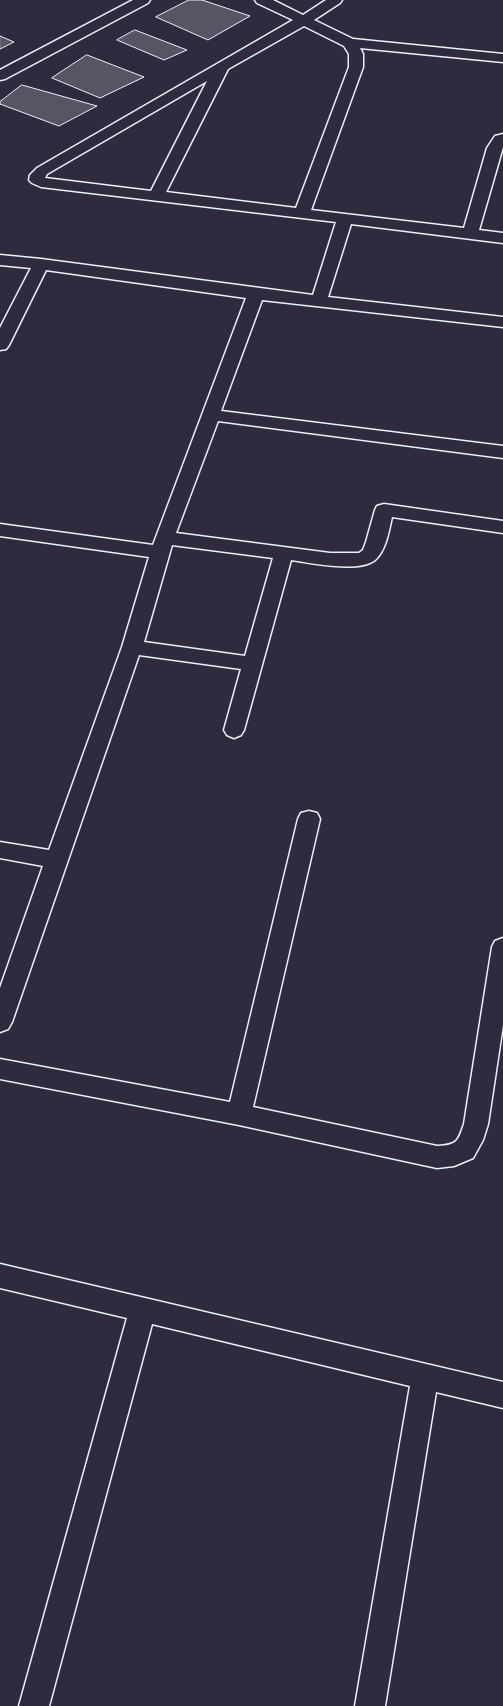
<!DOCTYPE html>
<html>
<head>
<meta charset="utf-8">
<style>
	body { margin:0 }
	canvas { display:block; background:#2f2a3d }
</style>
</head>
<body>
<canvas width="503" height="1706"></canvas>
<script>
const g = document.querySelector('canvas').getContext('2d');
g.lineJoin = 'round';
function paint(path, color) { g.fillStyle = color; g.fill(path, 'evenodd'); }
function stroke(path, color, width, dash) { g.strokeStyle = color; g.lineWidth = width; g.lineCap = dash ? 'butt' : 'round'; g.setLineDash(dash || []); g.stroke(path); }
const building = new Path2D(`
	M 189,0 L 202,0 L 250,16 L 208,40 L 156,17 Z
	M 135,30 L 187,50 L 164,60 L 117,40 Z
	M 0,36 L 14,42 L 0,49 Z
	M 87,55 L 144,77 L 100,98 L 52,78 Z
	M 22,85 L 97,106 L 59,126 L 0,104 L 0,102 Z`);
paint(building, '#575565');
stroke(building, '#e8f1f8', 1);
const minor = new Path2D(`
	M 133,0 L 150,0 L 148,3 L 5,79 L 0,80 L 0,70 Z
	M 255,0 L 273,0 L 303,15 L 326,0 L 342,0 L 340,3 L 314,20 L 353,39 L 503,54 L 503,62 L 360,48 L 363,54 L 363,67 L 311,210 L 464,228 L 487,148 L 495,136 L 503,134 L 503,147 L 479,230 L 503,233 L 503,243 L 351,224 L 328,297 L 503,317 L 503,327 L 262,300 L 221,411 L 503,446 L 503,458 L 218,421 L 176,533 L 330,553 L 359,553 L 363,550 L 366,542 L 375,510 L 377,506 L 384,504 L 503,521 L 503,533 L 392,517 C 389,530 386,551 375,560 C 359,573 311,563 291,560 L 244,730 L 241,735 L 234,738 L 227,735 L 224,730 L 241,669 L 139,655 L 12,1022 L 8,1029 L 0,1032 L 0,988 L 43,866 L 0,858 L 0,842 L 49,850 L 122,647 L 149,557 L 0,536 L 0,524 L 153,545 L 246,298 L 46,270 L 9,345 L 6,349 L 0,350 L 0,328 L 31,268 L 0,265 L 0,255 L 41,259 L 313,295 L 336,222 L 41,187 L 32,183 L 29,180 L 30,175 L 37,168 L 293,20 L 257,3 ZM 304,26 L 344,46 L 349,54 L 349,67 L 296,208 L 166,192 L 228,69 ZM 207,81 L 151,191 L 45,178 L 47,174 ZM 172,545 L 273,558 L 245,656 L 144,642 Z
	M 309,811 L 317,813 L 320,819 L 253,1107 L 437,1146 C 457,1145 458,1142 464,1124 L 492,947 L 495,941 L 503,938 L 503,1025 L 488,1124 L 483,1140 L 473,1158 L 454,1166 L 437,1168 L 239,1125 L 0,1079 L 0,1059 L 230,1102 L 298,819 L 301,813 Z
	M 0,1264 L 503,1382 L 503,1408 L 436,1392 L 385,1706 L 355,1706 L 410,1386 L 152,1324 L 49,1706 L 19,1706 L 127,1318 L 0,1288 Z`);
stroke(minor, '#e8f1f8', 3);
paint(minor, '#2f2a3d');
</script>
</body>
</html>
